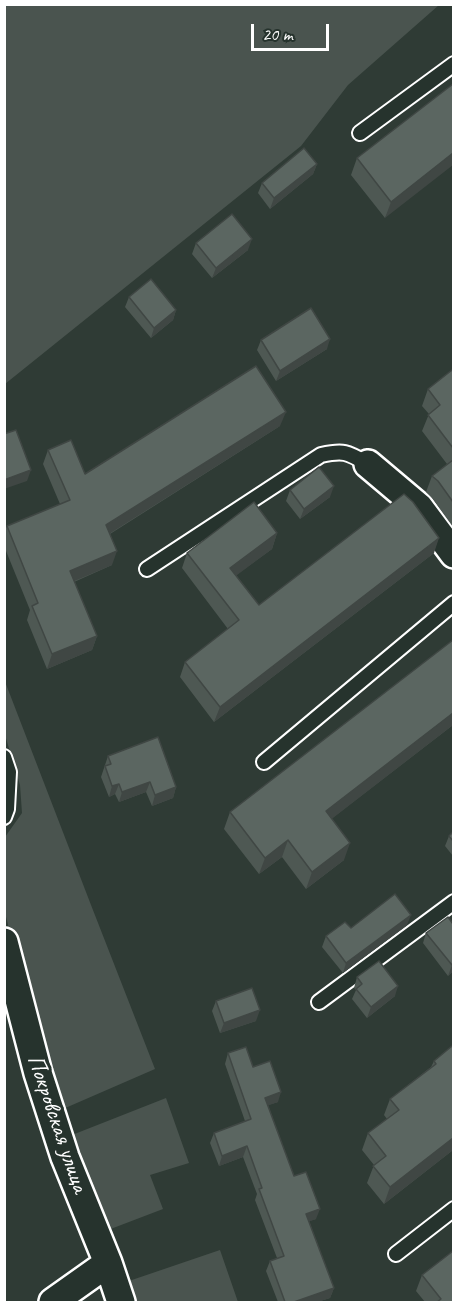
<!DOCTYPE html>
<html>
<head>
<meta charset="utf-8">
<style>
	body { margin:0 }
	#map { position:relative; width:458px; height:1307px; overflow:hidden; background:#2f3b35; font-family:Caveat,sans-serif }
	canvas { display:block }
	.frame { position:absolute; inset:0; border:6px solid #fff; pointer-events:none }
	.scale { position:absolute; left:251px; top:24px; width:78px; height:27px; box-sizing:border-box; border:3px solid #fff; border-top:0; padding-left:8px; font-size:18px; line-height:21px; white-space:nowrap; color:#fff; -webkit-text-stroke:4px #26332d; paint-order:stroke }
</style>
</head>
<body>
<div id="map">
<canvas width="458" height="1307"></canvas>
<div class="frame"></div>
<div class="scale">20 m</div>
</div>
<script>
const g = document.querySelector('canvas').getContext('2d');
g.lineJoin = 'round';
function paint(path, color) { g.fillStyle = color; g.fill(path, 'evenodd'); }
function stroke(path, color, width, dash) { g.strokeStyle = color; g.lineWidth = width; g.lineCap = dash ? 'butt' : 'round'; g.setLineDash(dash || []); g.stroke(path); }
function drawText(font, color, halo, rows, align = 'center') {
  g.font = font + ' Caveat,sans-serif'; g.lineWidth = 6; g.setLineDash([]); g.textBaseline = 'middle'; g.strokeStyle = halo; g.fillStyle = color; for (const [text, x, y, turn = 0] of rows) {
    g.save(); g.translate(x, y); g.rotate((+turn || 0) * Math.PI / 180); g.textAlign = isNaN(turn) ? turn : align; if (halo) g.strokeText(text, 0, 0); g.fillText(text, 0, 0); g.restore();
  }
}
paint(new Path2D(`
	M 5,4 L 439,4 L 439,5 L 348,85 L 301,146 L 5,384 Z
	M 4,679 L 91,905 L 155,1069 L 63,1109 L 37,1036 L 5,913 L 5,837 L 22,813 L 20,785 L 5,735 Z
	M 166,1098 L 189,1163 L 150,1175 L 163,1209 L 108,1230 L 72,1135 Z
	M 220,1250 L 238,1302 L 133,1302 L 126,1282 Z`), '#4a544f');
const lane = new Path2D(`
	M 360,133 L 454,64
	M 147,569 L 321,455 C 344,450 347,452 368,464
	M 4,757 L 9,772 L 7,809 L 4,817
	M 264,762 L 454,603
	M 319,1002 L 454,902
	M 396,1254 L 454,1209`);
const street = new Path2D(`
	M 368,464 L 419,507 L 454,554
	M 4,942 L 38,1073 L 65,1157 L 108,1263 L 121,1302
	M 53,1302 L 108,1263`);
stroke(lane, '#fff', 18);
stroke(street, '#fff', 32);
stroke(lane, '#26332d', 14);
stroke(street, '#26332d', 27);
paint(new Path2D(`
	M 453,84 L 385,218 L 351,175 L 357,158 Z
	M 317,164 L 313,174 L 270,209 L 258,193 L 262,183 Z
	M 196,243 L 248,250 L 212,278 L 192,254 Z
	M 129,297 L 176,310 L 173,320 L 151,338 L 125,307 Z
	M 261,340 L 327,349 L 276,381 L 257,350 Z
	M 453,372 L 453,527 L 432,498 L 426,492 L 432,476 L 447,464 L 422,431 L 429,414 L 422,406 L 428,389 Z
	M 280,426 L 110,534 L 112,565 L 74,582 L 97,636 L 92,650 L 47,669 L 27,620 L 30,610 L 4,546 L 4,532 L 7,526 L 60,504 L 43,464 L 48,450 L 85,474 Z
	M 290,490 L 330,497 L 300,519 L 286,501 Z
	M 277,533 L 272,549 L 236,575 L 259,605 L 434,553 L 214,722 L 180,677 L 185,662 L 228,629 L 182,568 L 187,553 Z
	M 453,725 L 331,819 L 344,860 L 306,889 L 282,857 L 259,874 L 224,829 L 230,812 Z
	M 108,756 L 176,787 L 173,798 L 152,806 L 146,792 L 119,802 L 115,794 L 109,797 L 101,777 Z
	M 453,832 L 453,856 L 445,846 L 449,836 Z
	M 453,924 L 453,971 L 448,976 L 423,943 L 426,933 Z
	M 407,925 L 343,973 L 322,947 L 326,936 L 351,928 Z
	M 357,977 L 395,996 L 367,1018 L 352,999 L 356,990 L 354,988 Z
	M 216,1001 L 256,1021 L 220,1033 L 212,1011 Z
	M 453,1048 L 453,1150 L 384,1204 L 367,1183 L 374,1165 L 362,1150 L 368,1133 L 387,1119 L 384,1115 L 390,1099 L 431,1067 L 434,1061 Z
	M 228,1053 L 253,1067 L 278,1102 L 268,1105 L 294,1176 L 316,1219 L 309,1221 L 334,1288 L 330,1298 L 317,1302 L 278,1302 L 266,1271 L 270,1261 L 277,1258 L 255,1200 L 257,1194 L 243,1157 L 219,1166 L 210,1143 L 214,1133 L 245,1121 L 225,1064 Z
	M 422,1275 L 453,1302 L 425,1302 L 416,1291 Z`), '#4e5853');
paint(new Path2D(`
	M 453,153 L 453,165 L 385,218 L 391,202 Z
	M 317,164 L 313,174 L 270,209 L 274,198 Z
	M 252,239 L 248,250 L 212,278 L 216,268 Z
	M 176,310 L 173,320 L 151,338 L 154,328 Z
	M 330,339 L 327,349 L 276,381 L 280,371 Z
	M 286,412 L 280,426 L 101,539 L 106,525 Z
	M 31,470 L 27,481 L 4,489 L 4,480 Z
	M 334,486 L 330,497 L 300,519 L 304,509 Z
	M 277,533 L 272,549 L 225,584 L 230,568 Z
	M 439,538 L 434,553 L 214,722 L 220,707 Z
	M 117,551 L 112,565 L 65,585 L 70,571 Z
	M 97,636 L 92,650 L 47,669 L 52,654 Z
	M 453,713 L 453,725 L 320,828 L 326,811 Z
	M 150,782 L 146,792 L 119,802 L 122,792 Z
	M 119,784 L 115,794 L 109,797 L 112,786 Z
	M 176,787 L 173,798 L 152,806 L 155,795 Z
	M 288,840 L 282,857 L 259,874 L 265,858 Z
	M 350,843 L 344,860 L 306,889 L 312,872 Z
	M 411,915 L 407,925 L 343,973 L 346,963 Z
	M 453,964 L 453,971 L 448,976 L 452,965 Z
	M 398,986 L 395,996 L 367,1018 L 371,1007 Z
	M 260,1010 L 256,1021 L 220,1033 L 224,1023 Z
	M 281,1092 L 278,1102 L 261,1108 L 265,1098 Z
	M 453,1138 L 453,1150 L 384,1204 L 390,1187 Z
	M 247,1146 L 243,1157 L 219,1166 L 222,1156 Z
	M 320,1209 L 316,1219 L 302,1224 L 306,1214 Z
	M 334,1288 L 330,1298 L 317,1302 L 294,1302 Z`), '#404744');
const building = new Path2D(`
	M 453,84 L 453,153 L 391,202 L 357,158 Z
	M 304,148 L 317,164 L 274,198 L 262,183 Z
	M 232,214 L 252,239 L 216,268 L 196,243 Z
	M 151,279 L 176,310 L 154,328 L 129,297 Z
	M 311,308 L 330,339 L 280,371 L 261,340 Z
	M 256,366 L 286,412 L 106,525 L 117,551 L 70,571 L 97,636 L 52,654 L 32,606 L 38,603 L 7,526 L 70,500 L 48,450 L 71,440 L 85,474 Z
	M 452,370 L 453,372 L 453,448 L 428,415 L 440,405 L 428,389 Z
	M 16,430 L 31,470 L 4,480 L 4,434 Z
	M 453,460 L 453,502 L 438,481 L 432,476 Z
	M 319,467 L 334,486 L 304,509 L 290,490 Z
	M 404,494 L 413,502 L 439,538 L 220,707 L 185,662 L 239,620 L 187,553 L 254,502 L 277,533 L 230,568 L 259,605 Z
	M 453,640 L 453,713 L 326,811 L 350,843 L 312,872 L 288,840 L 265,858 L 230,812 Z
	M 158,737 L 176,787 L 155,795 L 150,782 L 122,792 L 119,784 L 112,786 L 105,766 L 111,764 L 108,756 Z
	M 453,832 L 453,841 L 449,836 Z
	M 395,894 L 411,915 L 346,963 L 326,936 L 345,922 L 351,928 Z
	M 448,917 L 453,924 L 453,964 L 452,965 L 426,933 Z
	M 379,961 L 398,986 L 371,1007 L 356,989 L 362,984 L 357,977 Z
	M 252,988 L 260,1010 L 224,1023 L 216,1001 Z
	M 452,1046 L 453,1048 L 453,1138 L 390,1187 L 373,1166 L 386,1156 L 368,1133 L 399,1110 L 390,1099 L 436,1064 L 434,1061 Z
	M 246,1047 L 253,1067 L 270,1061 L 281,1092 L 265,1098 L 294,1176 L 306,1172 L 320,1209 L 306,1214 L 334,1288 L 294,1302 L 285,1302 L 270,1261 L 284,1256 L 259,1189 L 262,1188 L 247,1146 L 222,1156 L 214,1133 L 251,1119 L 228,1053 Z
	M 453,1251 L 453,1302 L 437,1302 L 441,1299 L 422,1275 Z`);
paint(building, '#5b6661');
stroke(building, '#404744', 1.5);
drawText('24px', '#fff', '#26332d', [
	["Покровская улица",57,1124,71]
]);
</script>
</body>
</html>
